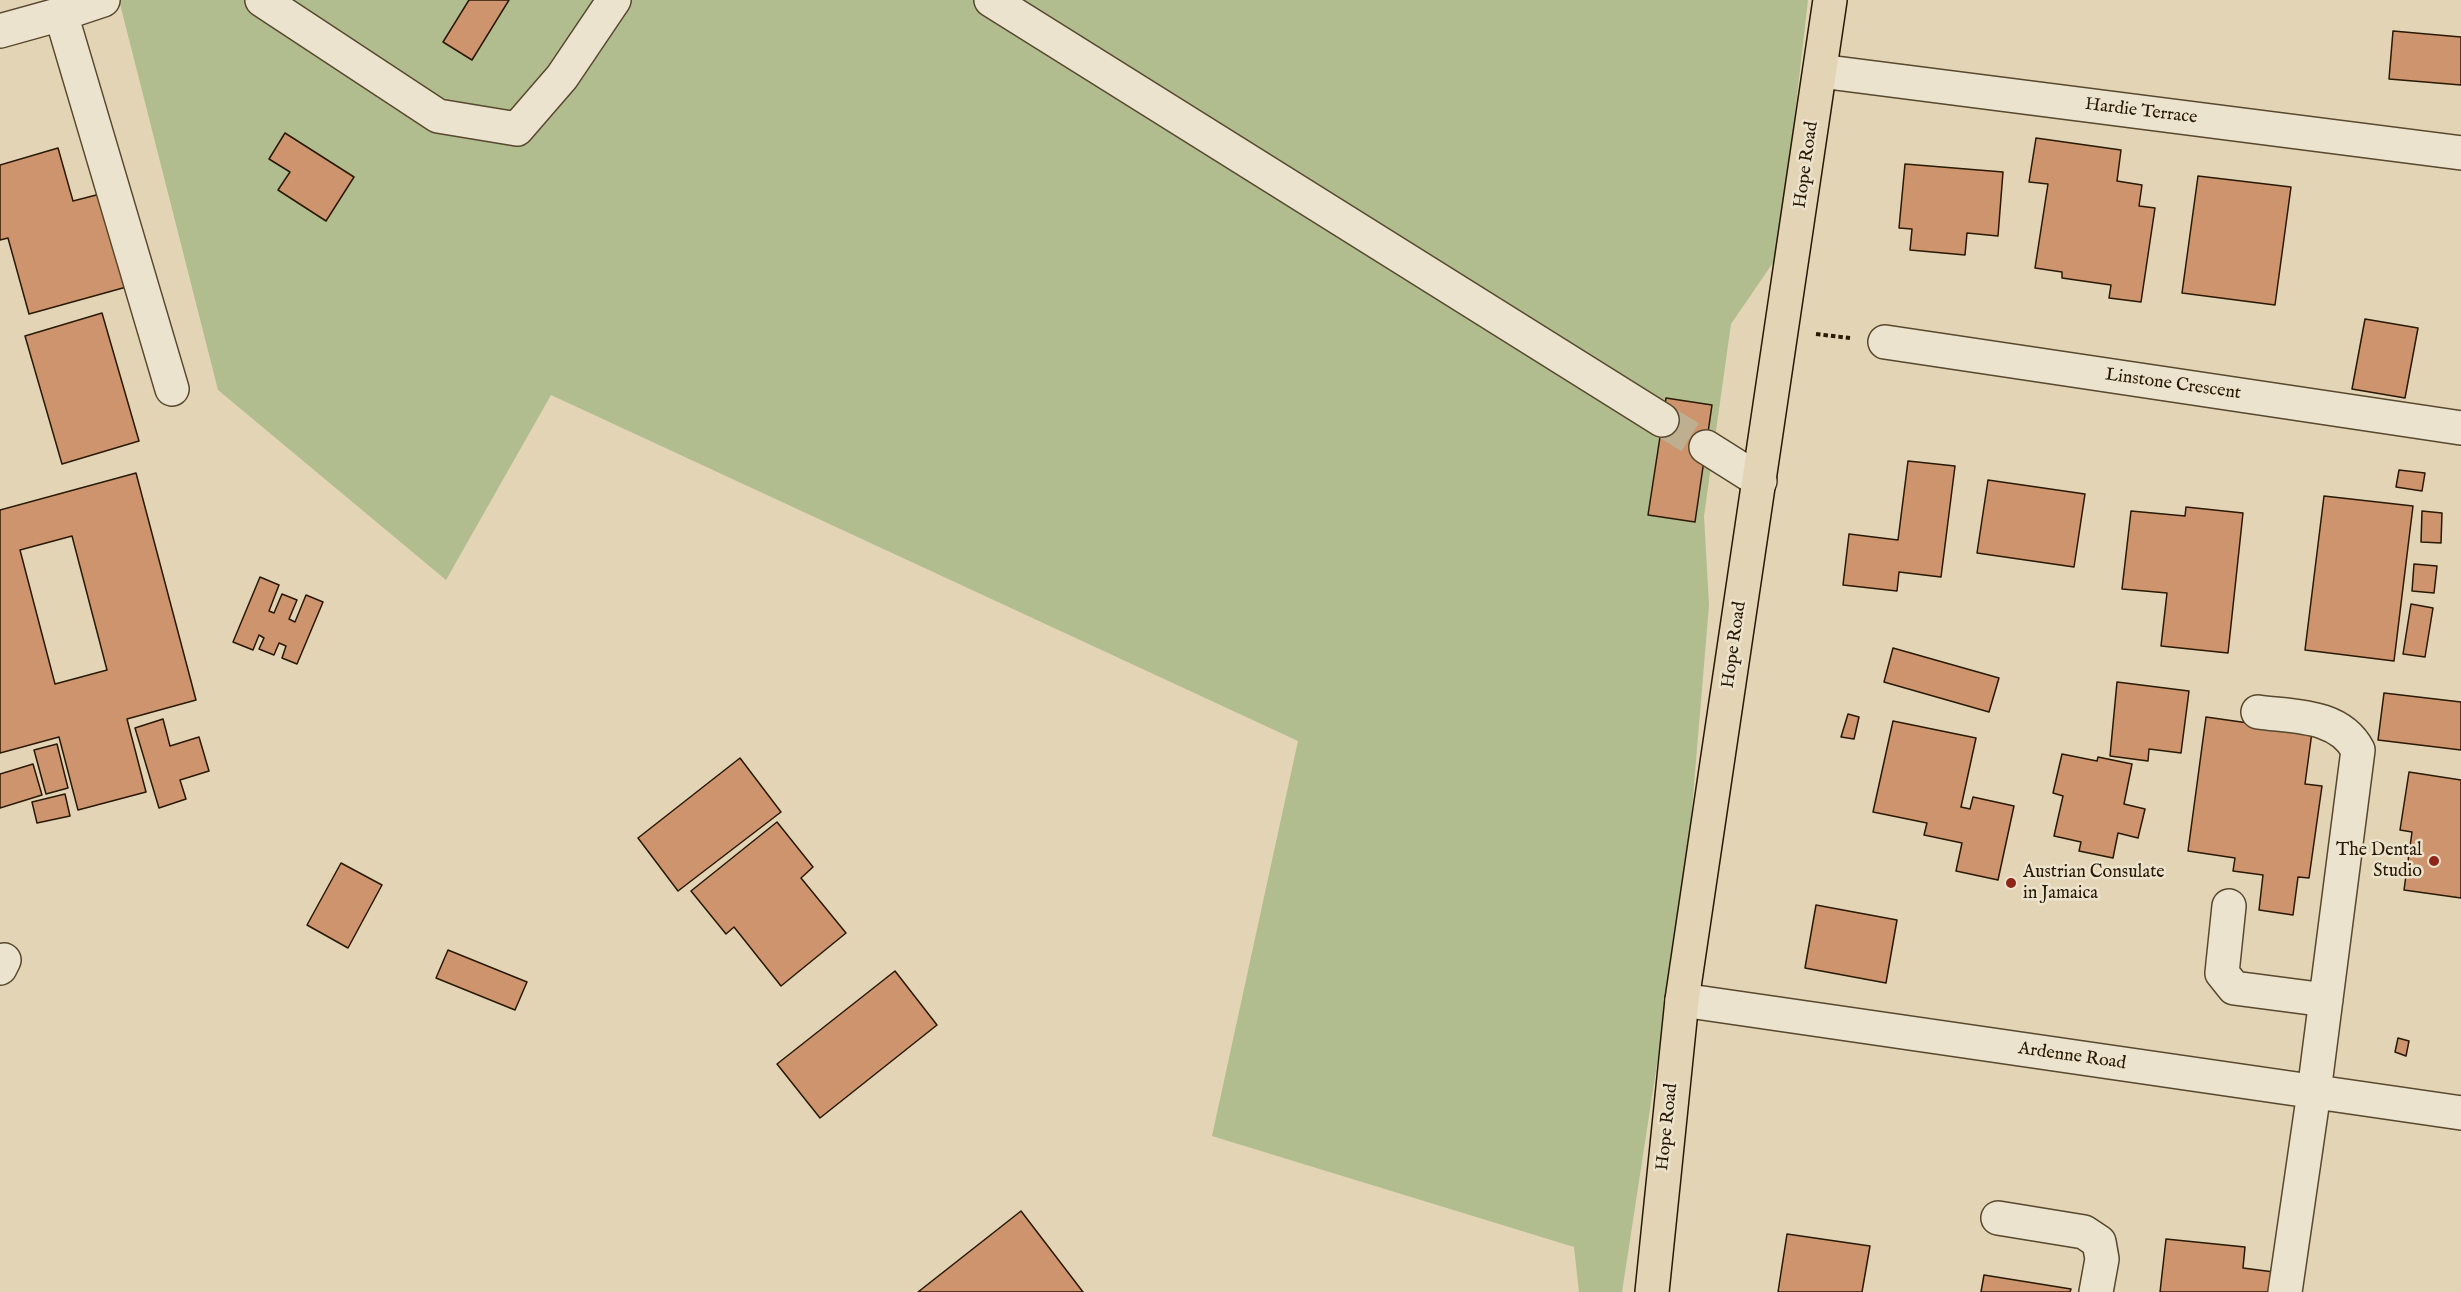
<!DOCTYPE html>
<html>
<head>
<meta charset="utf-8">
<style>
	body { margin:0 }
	canvas { display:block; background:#e2d4b4 }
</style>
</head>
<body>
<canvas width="2461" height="1292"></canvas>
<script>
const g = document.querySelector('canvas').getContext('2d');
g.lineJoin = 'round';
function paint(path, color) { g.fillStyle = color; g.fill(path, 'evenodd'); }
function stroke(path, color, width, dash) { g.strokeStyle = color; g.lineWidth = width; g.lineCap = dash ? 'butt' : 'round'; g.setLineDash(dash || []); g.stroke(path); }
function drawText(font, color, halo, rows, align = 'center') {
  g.font = font + ' "IM FELL English",serif'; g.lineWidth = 5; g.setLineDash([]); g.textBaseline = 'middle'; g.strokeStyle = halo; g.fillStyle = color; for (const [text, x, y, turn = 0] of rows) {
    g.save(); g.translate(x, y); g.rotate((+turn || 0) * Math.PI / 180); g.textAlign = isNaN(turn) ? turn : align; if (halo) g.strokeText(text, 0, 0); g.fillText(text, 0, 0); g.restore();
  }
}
paint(new Path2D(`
	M 119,0 L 1808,0 L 1779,254 L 1731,324 L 1704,516 L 1709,605 L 1687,868 L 1622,1292 L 1579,1292 L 1574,1247 L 1212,1136 L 1298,741 L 551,395 L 446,580 L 218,390 Z`), '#b1bd8f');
const building = new Path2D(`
	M 469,0 L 509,0 L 472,60 L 443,42 Z
	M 2393,31 L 2461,37 L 2461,85 L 2389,79 Z
	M 285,133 L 354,177 L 326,221 L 278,190 L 290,172 L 269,159 Z
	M 2036,138 L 2121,150 L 2117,181 L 2142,185 L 2139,206 L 2155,208 L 2141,302 L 2109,298 L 2111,285 L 2062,278 L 2062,272 L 2035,268 L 2048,184 L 2029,182 Z
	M 58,148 L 73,201 L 104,193 L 130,286 L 29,314 L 8,238 L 0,240 L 0,165 Z
	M 1905,164 L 2003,172 L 1998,236 L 1967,233 L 1965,255 L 1910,250 L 1912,229 L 1899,228 Z
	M 2198,176 L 2291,187 L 2275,305 L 2182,293 Z
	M 102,313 L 139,441 L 62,464 L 25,336 Z
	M 2365,319 L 2418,328 L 2405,398 L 2352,389 Z
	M 1666,398 L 1712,405 L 1695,522 L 1648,515 Z
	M 1908,461 L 1955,466 L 1941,577 L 1899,572 L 1897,591 L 1843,585 L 1849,534 L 1898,540 Z
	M 2399,470 L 2425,473 L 2422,491 L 2396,487 Z
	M 136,473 L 196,700 L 127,719 L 146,792 L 78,810 L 59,737 L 0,753 L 0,510 ZM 72,536 L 107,670 L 55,684 L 20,550 Z
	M 1988,480 L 2085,494 L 2074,567 L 1977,553 Z
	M 2324,496 L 2413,506 L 2394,661 L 2305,650 Z
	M 2186,507 L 2243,513 L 2228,653 L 2161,646 L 2167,593 L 2122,589 L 2131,511 L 2185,516 Z
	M 2422,511 L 2442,513 L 2441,543 L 2421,542 Z
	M 2414,564 L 2437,566 L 2434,593 L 2412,591 Z
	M 260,577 L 279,585 L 269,611 L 274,613 L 282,594 L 297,600 L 289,619 L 295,622 L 306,595 L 323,602 L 297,664 L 282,658 L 286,646 L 279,643 L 274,655 L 259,649 L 264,638 L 259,635 L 253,650 L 233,642 Z
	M 2411,604 L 2433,608 L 2425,657 L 2403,654 Z
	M 1893,648 L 1999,678 L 1989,712 L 1884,682 Z
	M 2117,682 L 2189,691 L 2181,753 L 2149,749 L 2148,761 L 2110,756 Z
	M 2384,693 L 2461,702 L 2461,750 L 2378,740 Z
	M 1848,714 L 1859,717 L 1854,739 L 1841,737 Z
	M 2206,717 L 2312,732 L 2305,784 L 2322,786 L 2309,878 L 2298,877 L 2293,915 L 2259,910 L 2263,875 L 2233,871 L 2235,858 L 2188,851 Z
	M 163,719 L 170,746 L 199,737 L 209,771 L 180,780 L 186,799 L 159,808 L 135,728 Z
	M 1893,721 L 1976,738 L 1961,807 L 1970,809 L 1973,797 L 2014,806 L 1998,880 L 1956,871 L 1962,843 L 1924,835 L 1927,823 L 1873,812 Z
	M 57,744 L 68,788 L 46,794 L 34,750 Z
	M 2062,754 L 2097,761 L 2098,757 L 2132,764 L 2124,804 L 2145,809 L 2138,838 L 2118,833 L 2113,858 L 2079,851 L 2081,842 L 2054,836 L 2063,796 L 2053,793 Z
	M 740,758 L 781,812 L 678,891 L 638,838 Z
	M 33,764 L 42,795 L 0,808 L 0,774 Z
	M 2409,772 L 2461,780 L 2461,898 L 2404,890 L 2412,832 L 2400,830 Z
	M 65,794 L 70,816 L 37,823 L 32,802 Z
	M 777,822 L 813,867 L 801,878 L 846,933 L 781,986 L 734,927 L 726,934 L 691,891 Z
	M 341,863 L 382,885 L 348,948 L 307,925 Z
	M 1816,905 L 1897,920 L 1886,983 L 1805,968 Z
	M 448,950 L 527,982 L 515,1010 L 436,978 Z
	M 895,971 L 937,1025 L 820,1118 L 777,1064 Z
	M 2398,1038 L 2409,1041 L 2406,1056 L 2395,1052 Z
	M 1021,1211 L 1083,1292 L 918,1292 Z
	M 1787,1234 L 1870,1246 L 1862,1292 L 1778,1292 Z
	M 2166,1239 L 2245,1247 L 2243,1268 L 2274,1272 L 2272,1292 L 2160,1292 Z
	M 1984,1275 L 2071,1289 L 2070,1292 L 1981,1292 Z`);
paint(building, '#cd946d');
stroke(building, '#291901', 1.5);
stroke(new Path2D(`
	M 1662,420 L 1706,447`), '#bdaf90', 33, [33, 16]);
const minor = new Path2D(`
	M 103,0 L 61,14 L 172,389
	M 262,0 L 438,116 L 517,129 L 562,77 L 614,0
	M 991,0 L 1662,420
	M 0,31 L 61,14
	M 1820,71 L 2461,153
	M 1885,342 L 2461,428
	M 1706,447 L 1760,481
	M 2258,712 C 2293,717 2339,714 2358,750 L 2314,1092 L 2285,1292
	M 2229,906 L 2222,973 L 2234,988 L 2326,1000
	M 0,968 L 4,960
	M 1682,1000 L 2461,1113
	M 1998,1218 L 2084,1232 L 2099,1242 L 2102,1259 L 2096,1292`);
const major = new Path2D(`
	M 1652,1292 L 1682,1000 L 1830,0`);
stroke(minor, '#57482e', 36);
stroke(major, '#291901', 36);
stroke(new Path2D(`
	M 1816,334 L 1850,338`), '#291901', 4, [4.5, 3]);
stroke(minor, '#ece3ce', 33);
stroke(major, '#e2d4b4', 33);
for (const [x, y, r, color] of [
	[2434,861,6,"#8f2418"],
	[2011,883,6,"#8f2418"]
]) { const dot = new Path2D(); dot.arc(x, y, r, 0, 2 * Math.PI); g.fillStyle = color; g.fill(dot); stroke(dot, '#ece3ce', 2); }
drawText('18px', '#291901', '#ece3ce', [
	["Hardie Terrace",2141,112,7],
	["Hope Road",1807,165,-82],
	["Linstone Crescent",2173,385,8],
	["Hope Road",1735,645,-82],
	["Ardenne Road",2072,1057,8],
	["Hope Road",1668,1127,-84]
]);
drawText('18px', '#291901', '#ece3ce', [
	["The Dental",2422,851],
	["Studio",2422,872],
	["Austrian Consulate",2023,873,"left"],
	["in Jamaica",2023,894,"left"]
], 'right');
</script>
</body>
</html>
